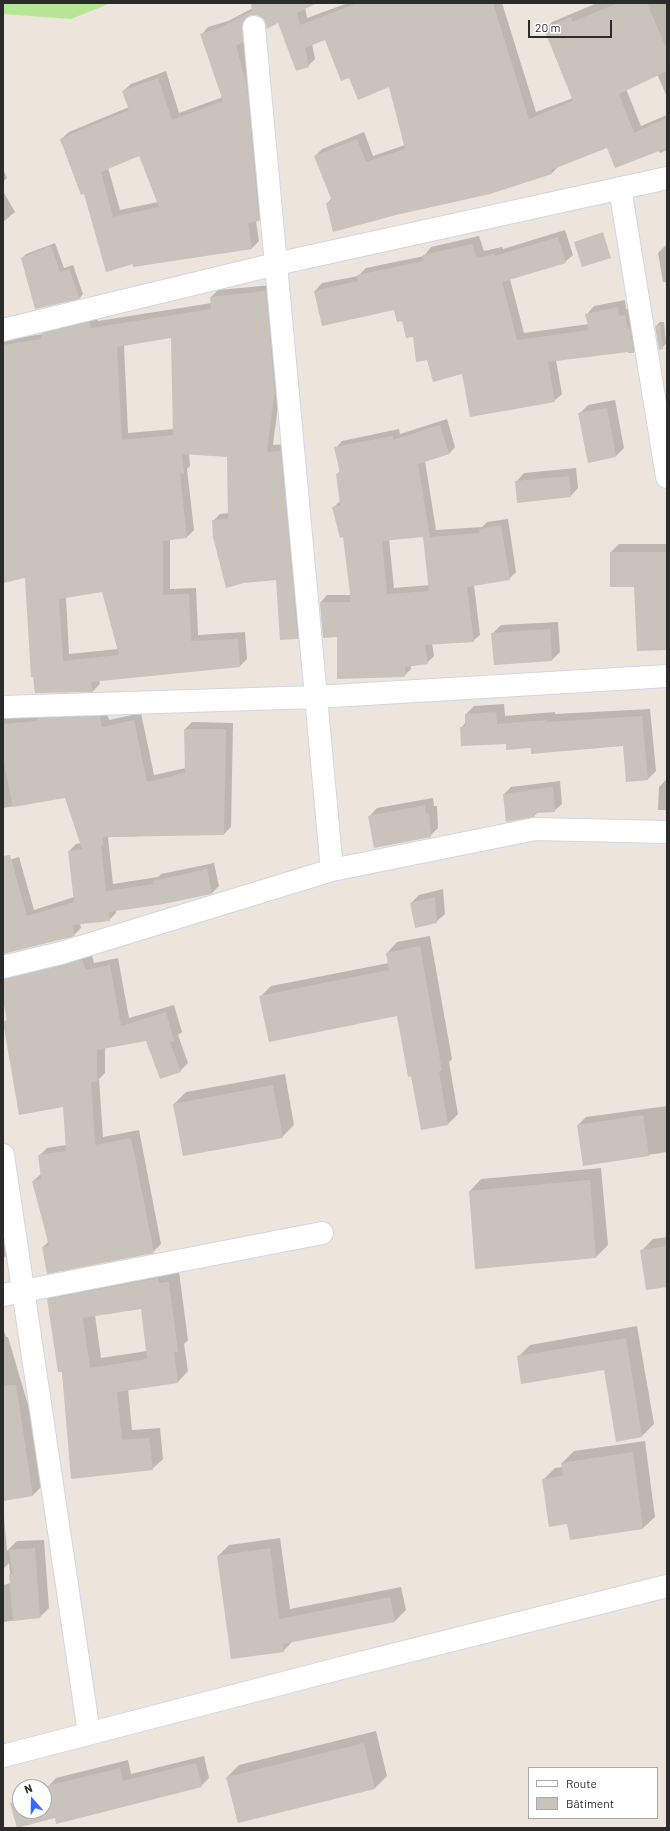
<!DOCTYPE html>
<html>
<head>
<meta charset="utf-8">
<style>
	body { margin:0 }
	#map { position:relative; width:670px; height:1831px; overflow:hidden; background:#ede5dc; font-family:Barlow,sans-serif }
	canvas { display:block }
	.frame { position:absolute; inset:0; border:4px solid #2b2b2b; pointer-events:none }
	.legend { position:absolute; left:528px; top:1767px; width:130px; height:52px; box-sizing:border-box; background:#fff; border:1px solid #aaa; margin:0; padding:5px 7px; list-style:none; font-size:12px; color:#2b2b2b }
	.legend li { display:flex; align-items:center; gap:8px; height:20px }
	.legend b { width:20px; border:1px solid #aaa }
	.north { position:absolute; left:12px; top:1779px; width:40px; height:40px; box-sizing:border-box; background:#fff; border:1px solid #aaa; border-radius:50%; rotate:340deg; font-size:11px; font-weight:700; line-height:16px; text-align:center; color:#2b2b2b }
	.north::after { content:''; display:block; margin:auto; width:14px; height:18px; background:#376bff; clip-path:polygon(50% 0,100% 100%,50% 72%,0 100%) }
	.scale { position:absolute; left:528px; top:20px; width:84px; height:18px; box-sizing:border-box; border:2px solid #2b2b2b; border-top:0; padding-left:5px; font-size:12px; line-height:14px; white-space:nowrap; color:#2b2b2b; -webkit-text-stroke:3px #fff; paint-order:stroke }
</style>
</head>
<body>
<div id="map">
<canvas width="670" height="1831"></canvas>
<div class="frame"></div>
<ul class="legend">
<li><b style="height:5px;background:#fff"></b>Route</li>
<li><b style="height:11px;background:#c9c3bb"></b>Bâtiment</li>
</ul>
<div class="north">N</div>
<div class="scale">20 m</div>
</div>
<script>
const g = document.querySelector('canvas').getContext('2d');
g.lineJoin = 'round';
function paint(path, color) { g.fillStyle = color; g.fill(path, 'evenodd'); }
function stroke(path, color, width, dash) { g.strokeStyle = color; g.lineWidth = width; g.lineCap = dash ? 'butt' : 'round'; g.setLineDash(dash || []); g.stroke(path); }
paint(new Path2D(`
	M 3,3 L 111,3 L 71,19 L 3,14 Z`), '#b7e696');
paint(new Path2D(`
	M 252,3 L 304,3 L 307,18 L 348,3 L 502,3 L 536,112 L 573,98 L 545,29 L 552,22 L 597,3 L 667,3 L 667,97 L 657,74 L 626,89 L 641,126 L 667,115 L 667,150 L 660,153 L 658,150 L 608,147 L 559,166 L 552,173 L 489,193 L 327,203 L 332,198 L 315,156 L 322,149 L 364,132 L 373,156 L 405,145 L 390,86 L 349,77 L 325,39 L 312,44 L 315,59 L 308,66 L 279,22 L 265,19 L 259,15 L 250,15 L 250,34 L 243,40 L 254,79 L 266,213 L 259,221 L 256,221 L 259,241 L 252,248 L 134,266 L 84,192 L 61,139 L 69,132 L 129,107 L 123,91 L 131,84 L 166,71 L 179,113 L 223,97 L 201,35 L 208,27 L 228,21 L 253,8 ZM 140,155 L 158,202 L 120,210 L 108,168 Z
	M 3,169 L 7,178 L 3,182 Z
	M 3,191 L 15,212 L 3,222 Z
	M 565,230 L 573,255 L 565,262 L 510,279 L 524,333 L 589,324 L 587,314 L 594,306 L 625,300 L 626,309 L 633,308 L 641,344 L 634,352 L 629,351 L 556,360 L 562,394 L 554,401 L 463,373 L 414,335 L 395,309 L 315,291 L 322,283 L 358,276 L 366,268 L 424,256 L 431,247 L 479,236 L 484,251 L 502,247 L 503,249 Z
	M 55,243 L 64,268 L 73,265 L 83,294 L 80,298 L 36,308 L 22,258 L 26,254 Z
	M 665,246 L 667,246 L 667,282 L 663,282 L 658,253 Z
	M 273,285 L 280,389 L 273,445 L 287,444 L 305,631 L 298,638 L 277,579 L 213,521 L 220,514 L 229,513 L 228,456 L 189,453 L 190,466 L 187,469 L 194,530 L 187,537 L 170,540 L 170,589 L 196,588 L 198,635 L 245,632 L 247,659 L 240,666 L 99,680 L 100,684 L 93,691 L 35,692 L 26,577 L 3,582 L 3,340 L 43,334 L 50,327 L 96,316 L 98,321 L 212,303 L 211,297 L 218,290 ZM 172,337 L 174,429 L 128,433 L 124,345 ZM 103,591 L 118,649 L 69,654 L 66,597 Z
	M 660,322 L 664,322 L 666,344 L 662,348 L 656,326 Z
	M 615,400 L 624,448 L 616,456 L 579,414 L 588,405 Z
	M 447,419 L 455,447 L 449,454 L 425,461 L 436,530 L 482,527 L 487,522 L 508,519 L 516,572 L 509,579 L 474,585 L 480,635 L 473,641 L 432,643 L 434,656 L 427,663 L 411,665 L 411,669 L 404,676 L 338,636 L 321,602 L 327,595 L 351,595 L 344,536 L 333,508 L 341,500 L 337,474 L 340,471 L 336,448 L 342,441 L 399,429 L 400,434 ZM 424,536 L 430,585 L 394,588 L 389,539 Z
	M 576,468 L 578,488 L 570,497 L 516,482 L 524,473 Z
	M 619,544 L 667,544 L 667,649 L 635,586 L 611,552 Z
	M 558,622 L 560,652 L 552,660 L 492,634 L 501,625 Z
	M 504,704 L 505,716 L 555,712 L 555,714 L 650,709 L 656,771 L 648,779 L 624,745 L 532,747 L 507,743 L 461,728 L 466,722 L 466,714 L 474,706 Z
	M 106,710 L 109,720 L 141,713 L 154,775 L 186,768 L 185,729 L 192,722 L 233,723 L 231,827 L 224,834 L 109,837 L 108,838 L 113,884 L 158,877 L 161,874 L 214,863 L 219,886 L 212,893 L 116,910 L 116,913 L 109,920 L 80,923 L 81,928 L 74,935 L 3,953 L 3,862 L 19,857 L 34,910 L 74,897 L 69,851 L 76,844 L 81,843 L 66,797 L 3,808 L 3,718 Z
	M 667,779 L 667,810 L 658,810 L 659,787 Z
	M 560,781 L 562,804 L 554,811 L 538,812 L 534,816 L 504,794 L 511,787 Z
	M 433,798 L 434,806 L 437,806 L 438,828 L 430,836 L 369,817 L 377,808 Z
	M 443,889 L 445,914 L 436,922 L 411,903 L 419,895 Z
	M 430,936 L 452,1059 L 449,1062 L 458,1114 L 448,1124 L 412,1075 L 398,1015 L 260,997 L 271,986 L 389,963 L 387,953 L 397,942 Z
	M 91,952 L 94,963 L 118,958 L 129,1018 L 174,1005 L 182,1032 L 178,1035 L 188,1063 L 180,1071 L 147,1040 L 105,1047 L 105,1073 L 99,1079 L 103,1137 L 139,1130 L 161,1244 L 153,1252 L 43,1247 L 49,1241 L 33,1181 L 41,1174 L 39,1156 L 47,1148 L 66,1145 L 64,1106 L 4,1022 L 8,1019 L 3,995 L 3,976 Z
	M 285,1074 L 294,1125 L 282,1137 L 174,1104 L 186,1092 Z
	M 667,1106 L 667,1152 L 584,1165 L 578,1125 L 586,1117 Z
	M 601,1168 L 608,1245 L 596,1257 L 476,1268 L 470,1191 L 481,1179 Z
	M 3,1236 L 7,1255 L 3,1259 Z
	M 667,1237 L 667,1286 L 641,1251 L 653,1239 Z
	M 179,1272 L 188,1340 L 184,1344 L 188,1371 L 178,1382 L 128,1389 L 132,1430 L 160,1428 L 163,1459 L 152,1469 L 72,1477 L 62,1371 L 48,1299 L 59,1289 ZM 142,1308 L 147,1351 L 101,1358 L 95,1315 Z
	M 637,1326 L 654,1424 L 642,1436 L 617,1440 L 605,1368 L 518,1357 L 530,1345 Z
	M 3,1328 L 6,1337 L 8,1337 L 31,1415 L 42,1486 L 33,1495 L 3,1500 Z
	M 645,1441 L 655,1517 L 643,1528 L 571,1539 L 568,1523 L 543,1480 L 555,1468 L 563,1467 L 562,1463 L 574,1451 Z
	M 3,1506 L 7,1551 L 17,1541 L 44,1540 L 49,1608 L 40,1617 L 3,1622 L 3,1585 L 11,1583 L 9,1563 L 3,1569 Z
	M 280,1538 L 290,1609 L 401,1587 L 406,1610 L 395,1621 L 293,1641 L 283,1651 L 218,1556 L 229,1545 Z
	M 376,1731 L 387,1776 L 375,1788 L 238,1822 L 227,1777 L 239,1765 Z
	M 204,1756 L 209,1778 L 201,1786 L 55,1817 L 18,1827 L 12,1803 L 20,1795 L 20,1811 L 44,1811 L 44,1788 L 48,1787 L 56,1778 L 128,1760 L 131,1774 Z`), '#0003');
paint(new Path2D(`
	M 251,3 L 317,3 L 297,13 L 300,25 L 358,3 L 493,3 L 529,119 L 573,101 L 544,29 L 571,17 L 572,22 L 618,3 L 647,3 L 667,50 L 667,71 L 619,94 L 634,133 L 667,118 L 667,148 L 615,168 L 607,148 L 551,170 L 552,174 L 490,194 L 396,215 L 333,232 L 326,203 L 332,201 L 314,156 L 357,139 L 366,162 L 405,149 L 389,87 L 358,100 L 349,78 L 341,81 L 325,40 L 305,48 L 309,67 L 296,71 L 278,23 L 267,29 L 264,19 L 259,16 L 252,15 L 246,17 L 243,21 L 243,42 L 236,46 L 247,86 L 259,221 L 248,223 L 252,249 L 133,267 L 133,264 L 106,272 L 84,194 L 81,195 L 60,139 L 129,110 L 122,91 L 158,78 L 172,120 L 223,101 L 200,34 L 220,28 L 252,11 ZM 139,156 L 159,207 L 113,217 L 101,172 Z
	M 603,232 L 611,258 L 582,267 L 574,242 Z
	M 558,237 L 566,263 L 502,282 L 517,340 L 589,330 L 585,314 L 618,307 L 619,316 L 625,315 L 628,329 L 630,329 L 634,353 L 628,353 L 628,352 L 548,362 L 555,402 L 470,417 L 462,374 L 433,382 L 427,360 L 416,362 L 413,337 L 406,338 L 402,321 L 397,322 L 394,310 L 322,326 L 314,291 L 358,281 L 357,275 L 424,261 L 423,255 L 472,244 L 477,258 L 494,254 L 495,256 Z
	M 51,246 L 60,272 L 69,269 L 80,299 L 35,309 L 21,258 Z
	M 266,291 L 275,395 L 274,395 L 267,452 L 281,451 L 298,639 L 280,640 L 276,580 L 244,583 L 226,588 L 213,537 L 212,520 L 228,519 L 227,457 L 182,454 L 184,474 L 180,474 L 187,538 L 163,541 L 163,595 L 189,594 L 191,641 L 238,639 L 240,667 L 91,682 L 93,692 L 35,693 L 33,677 L 31,677 L 25,578 L 3,583 L 3,345 L 41,339 L 42,333 L 89,322 L 91,328 L 211,309 L 210,297 ZM 171,338 L 173,435 L 122,440 L 117,347 ZM 102,592 L 119,655 L 63,661 L 59,599 Z
	M 660,325 L 663,349 L 659,350 L 655,326 Z
	M 607,408 L 616,457 L 588,463 L 578,413 Z
	M 440,425 L 449,454 L 418,464 L 430,537 L 480,533 L 479,529 L 501,525 L 510,580 L 467,587 L 474,642 L 425,645 L 428,664 L 405,667 L 405,677 L 337,679 L 337,637 L 323,638 L 320,602 L 351,602 L 343,537 L 340,538 L 332,507 L 340,505 L 336,474 L 340,473 L 334,447 L 393,436 L 393,440 ZM 423,537 L 429,591 L 387,594 L 382,541 Z
	M 569,476 L 571,497 L 517,503 L 515,481 Z
	M 610,552 L 667,552 L 667,650 L 637,651 L 634,587 L 610,587 Z
	M 550,629 L 552,661 L 494,665 L 491,633 Z
	M 496,712 L 497,724 L 547,720 L 547,722 L 642,716 L 648,780 L 626,782 L 623,746 L 531,754 L 531,748 L 506,750 L 506,744 L 461,746 L 460,727 L 465,727 L 465,714 Z
	M 100,716 L 102,727 L 134,720 L 147,782 L 185,773 L 184,729 L 226,729 L 224,835 L 102,837 L 103,845 L 101,845 L 106,891 L 154,884 L 153,881 L 207,869 L 212,894 L 158,905 L 109,912 L 110,921 L 72,925 L 75,936 L 3,954 L 3,856 L 10,855 L 27,916 L 74,902 L 68,851 L 82,849 L 65,798 L 13,807 L 3,758 L 3,724 L 37,721 L 37,718 Z
	M 553,787 L 555,812 L 535,813 L 535,817 L 506,822 L 503,794 Z
	M 425,805 L 426,814 L 429,813 L 431,837 L 374,848 L 368,816 Z
	M 435,897 L 437,923 L 415,928 L 410,903 Z
	M 420,946 L 442,1071 L 439,1071 L 448,1125 L 421,1130 L 411,1076 L 408,1077 L 397,1016 L 269,1042 L 259,996 L 389,970 L 386,953 Z
	M 82,960 L 86,970 L 110,965 L 121,1026 L 166,1012 L 174,1041 L 170,1042 L 181,1072 L 160,1079 L 146,1041 L 97,1050 L 97,1082 L 91,1082 L 95,1145 L 131,1138 L 154,1253 L 47,1274 L 42,1247 L 49,1246 L 32,1181 L 41,1179 L 38,1155 L 66,1151 L 63,1107 L 19,1115 L 3,1022 L 7,1021 L 3,1000 L 3,979 Z
	M 273,1085 L 283,1138 L 183,1156 L 173,1104 Z
	M 643,1115 L 649,1156 L 583,1166 L 577,1125 Z
	M 590,1180 L 596,1258 L 475,1269 L 469,1191 Z
	M 667,1246 L 667,1287 L 646,1290 L 640,1250 Z
	M 158,1278 L 159,1283 L 169,1282 L 178,1352 L 174,1352 L 178,1383 L 117,1392 L 122,1440 L 149,1438 L 153,1470 L 71,1479 L 62,1372 L 58,1372 L 47,1299 ZM 141,1309 L 147,1359 L 90,1368 L 83,1318 Z
	M 626,1338 L 642,1437 L 616,1442 L 604,1370 L 521,1384 L 517,1356 Z
	M 16,1385 L 33,1496 L 3,1501 L 3,1386 Z
	M 633,1452 L 643,1529 L 570,1540 L 567,1524 L 549,1527 L 542,1479 L 563,1476 L 561,1463 Z
	M 35,1548 L 40,1618 L 13,1621 L 9,1574 L 13,1574 L 9,1550 Z
	M 270,1548 L 279,1619 L 390,1597 L 395,1622 L 283,1644 L 284,1652 L 231,1659 L 217,1556 Z
	M 364,1743 L 375,1789 L 238,1823 L 226,1777 Z
	M 196,1763 L 202,1787 L 56,1824 L 55,1818 L 17,1828 L 10,1803 L 20,1800 L 20,1811 L 44,1811 L 44,1793 L 48,1792 L 47,1786 L 120,1768 L 123,1781 Z`), '#c9c3bb');
const minor = new Path2D(`
	M 254,27 L 332,870
	M 620,188 L 667,477
	M 3,330 L 276,264 L 667,178
	M 3,707 L 316,697 L 667,676
	M 3,967 L 61,953 L 332,870 L 535,829 L 667,832
	M 3,1155 L 89,1733
	M 3,1295 L 322,1233
	M 3,1756 L 353,1665 L 667,1586`);
stroke(minor, '#d1d6e4', 24);
stroke(minor, '#fff', 22);
</script>
</body>
</html>
